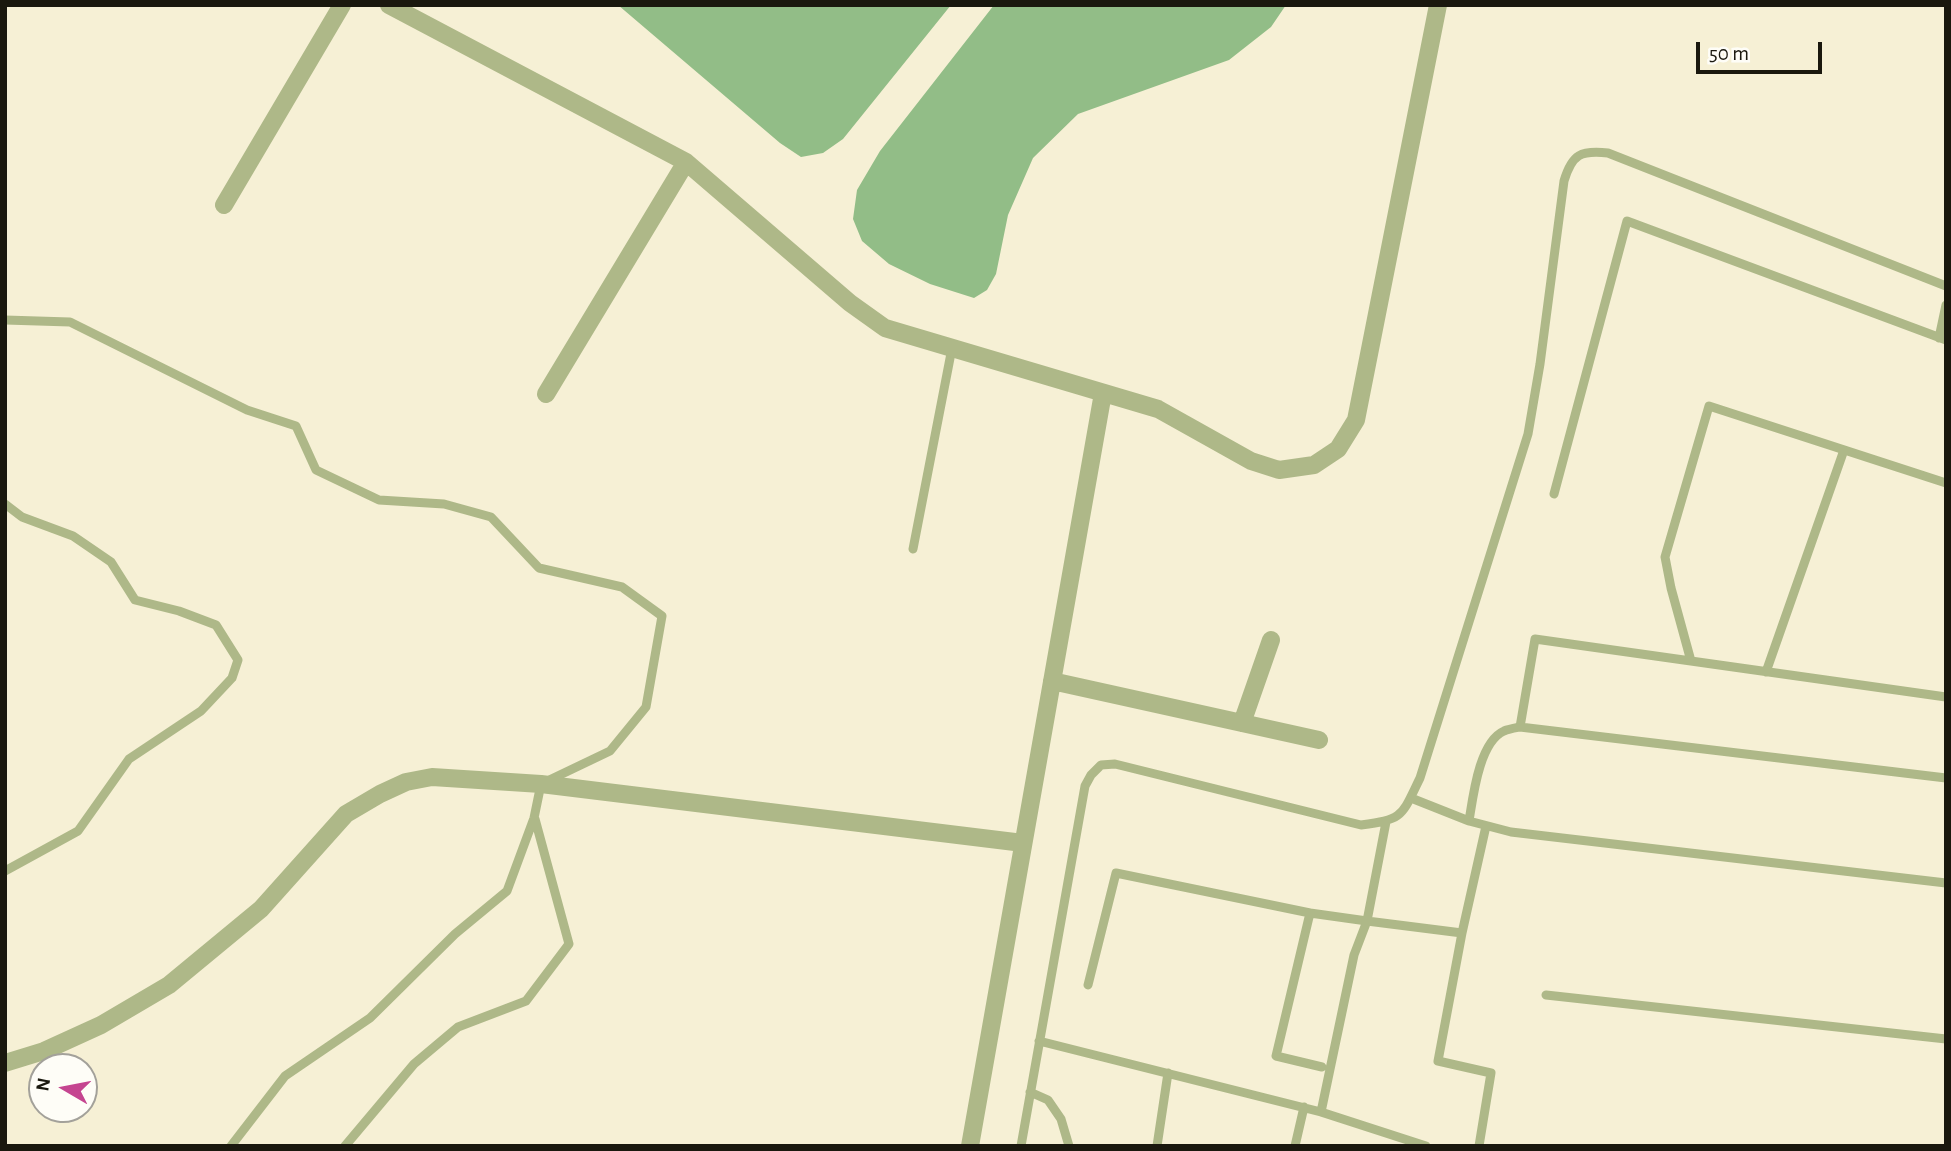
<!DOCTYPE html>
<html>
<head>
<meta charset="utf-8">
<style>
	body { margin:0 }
	#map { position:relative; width:1951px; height:1151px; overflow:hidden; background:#f6f0d5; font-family:"Alegreya Sans",sans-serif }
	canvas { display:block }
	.frame { position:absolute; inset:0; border:7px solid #1a180e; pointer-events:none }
	.north { position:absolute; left:28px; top:1053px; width:70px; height:70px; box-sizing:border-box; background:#fefdf7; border:2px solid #a3a19a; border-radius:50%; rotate:280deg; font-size:19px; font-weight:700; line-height:28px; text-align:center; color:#1a180e }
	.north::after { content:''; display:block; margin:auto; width:24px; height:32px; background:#c54590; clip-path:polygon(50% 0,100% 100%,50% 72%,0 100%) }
	.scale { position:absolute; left:1696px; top:42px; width:126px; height:32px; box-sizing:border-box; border:4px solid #1a180e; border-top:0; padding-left:9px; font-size:21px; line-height:24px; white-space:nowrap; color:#1a180e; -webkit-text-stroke:5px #fefdf7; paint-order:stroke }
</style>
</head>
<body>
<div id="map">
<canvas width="1951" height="1151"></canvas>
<div class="frame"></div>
<div class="north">N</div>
<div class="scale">50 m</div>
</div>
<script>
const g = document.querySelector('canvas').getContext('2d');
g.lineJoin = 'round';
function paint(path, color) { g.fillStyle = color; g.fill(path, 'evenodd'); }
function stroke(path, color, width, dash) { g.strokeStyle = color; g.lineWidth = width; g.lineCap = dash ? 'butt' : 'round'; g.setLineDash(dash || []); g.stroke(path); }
paint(new Path2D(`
	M 618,5 L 951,5 L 843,139 L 823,153 L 801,157 L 780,143 Z
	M 994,5 L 1286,5 L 1271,27 L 1229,60 L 1078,114 L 1033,158 L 1008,215 L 996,274 L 987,290 L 974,298 L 930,284 L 889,264 L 862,241 L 853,219 L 857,190 L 880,151 Z`), '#92bd87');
stroke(new Path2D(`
	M 5,320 L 70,322 L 247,410 L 296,426 L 316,470 L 379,500 L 444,504 L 491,517 L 539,568 L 622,587 L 662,616 L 646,707 L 610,751 L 541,784 L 534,818 L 507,891 L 455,934 L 370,1018 L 285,1076 L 231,1146
	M 1939,338 L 1946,305
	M 1554,494 L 1627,221 L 1946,340
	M 5,504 L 22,517 L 73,536 L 111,562 L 135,600 L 179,611 L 216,625 L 238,660 L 232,678 L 201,711 L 129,759 L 78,831 L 5,871
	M 913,549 L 952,348
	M 1691,661 L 1671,588 L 1665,557 L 1709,406 L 1946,483
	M 1766,672 L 1844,450
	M 1520,727 L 1535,639 L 1946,697
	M 1411,798 L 1469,821 L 1511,832 L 1946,883
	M 1469,821 C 1473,797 1479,742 1504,731 C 1509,729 1515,728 1520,727 L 1946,778
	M 1310,913 L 1276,1056 L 1322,1067
	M 1088,985 L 1116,873 L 1310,913 L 1367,921 L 1386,822
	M 1546,995 L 1946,1039
	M 1039,1041 L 1321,1112 L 1426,1146
	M 1030,1092 L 1048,1100 L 1061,1119 L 1069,1146
	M 1321,1112 L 1354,955 L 1367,921 L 1462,933
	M 345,1146 L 414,1064 L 458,1027 L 526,1001 L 569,944 L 535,819
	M 1021,1146 L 1085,786 L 1091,775 L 1101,765 L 1115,764 L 1361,825 C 1404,819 1401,817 1420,778 L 1528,434 L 1540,364 L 1564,181 C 1572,154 1581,150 1608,153 L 1946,286
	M 1157,1146 L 1168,1073
	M 1295,1146 L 1304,1107
	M 1479,1146 L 1491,1073 L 1438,1061 L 1462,933 L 1486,826`), '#aeb888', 9);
stroke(new Path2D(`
	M 389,5 L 686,162 L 850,303 L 885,328 L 1158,409 L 1251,461 L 1279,470 L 1314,465 L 1338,449 L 1356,420 L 1438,5
	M 224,205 L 342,5
	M 546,394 L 686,162
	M 1052,681 L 1319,740
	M 1242,723 L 1271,640
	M 5,1063 L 44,1051 L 101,1025 L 169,985 L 261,909 L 346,814 L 380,794 L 406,782 L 432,777 L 541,784 L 1023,843
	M 970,1146 L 1103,393`), '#aeb888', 18);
</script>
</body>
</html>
